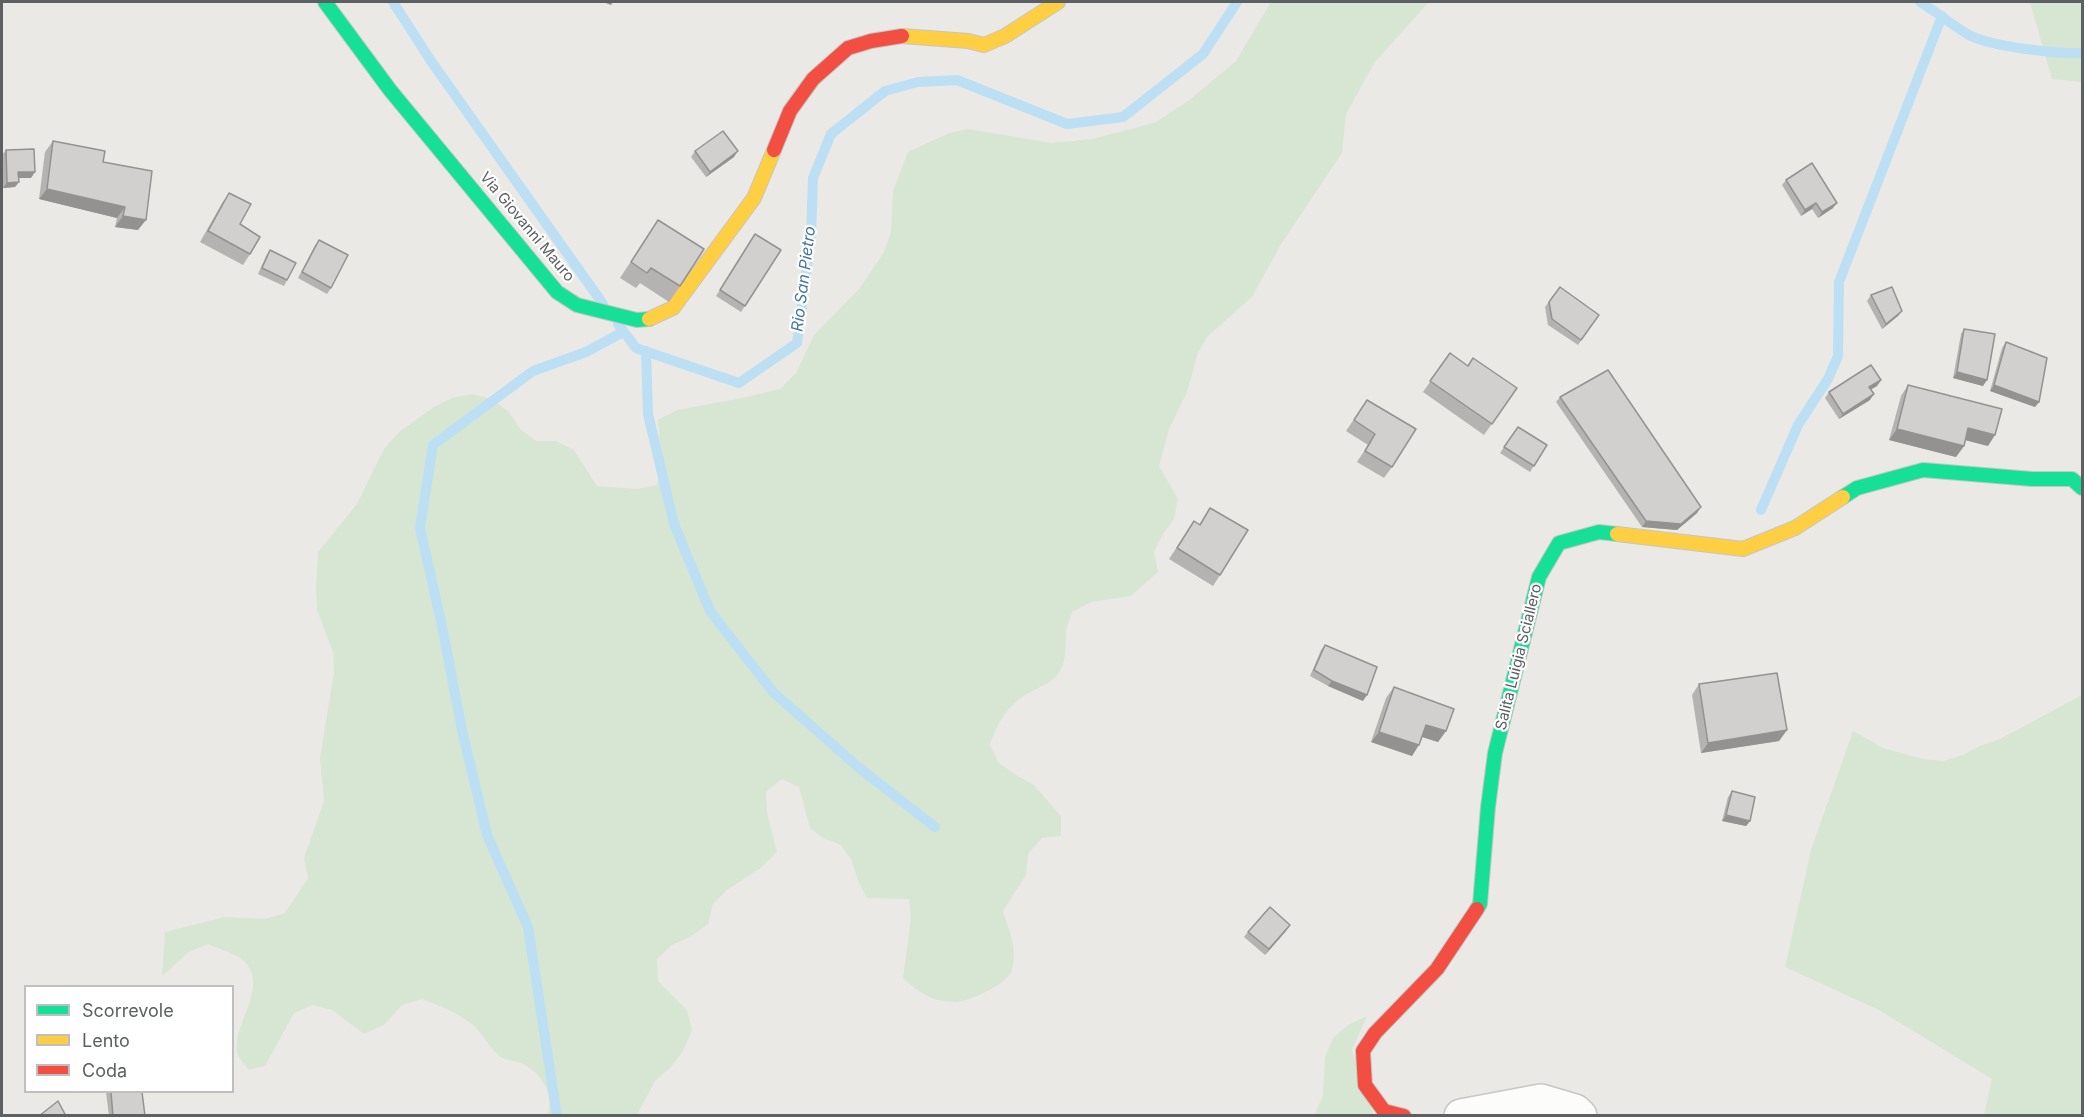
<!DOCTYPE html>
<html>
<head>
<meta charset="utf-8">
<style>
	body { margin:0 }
	#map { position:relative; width:2084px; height:1117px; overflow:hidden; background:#ebe9e6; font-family:Inter,sans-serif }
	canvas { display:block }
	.frame { position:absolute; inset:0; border:3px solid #5c6063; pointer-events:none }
	.legend { position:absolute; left:24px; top:985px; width:210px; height:108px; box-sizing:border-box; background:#fff; border:2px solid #bebfc1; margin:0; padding:8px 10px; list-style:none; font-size:18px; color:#5c6063 }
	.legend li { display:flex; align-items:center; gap:12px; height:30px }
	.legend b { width:30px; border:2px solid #bebfc1 }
</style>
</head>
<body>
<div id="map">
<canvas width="2084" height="1117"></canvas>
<div class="frame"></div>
<ul class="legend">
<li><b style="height:8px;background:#16e098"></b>Scorrevole</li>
<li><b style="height:8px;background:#ffcf43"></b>Lento</li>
<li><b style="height:8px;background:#f24e42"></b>Coda</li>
</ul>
</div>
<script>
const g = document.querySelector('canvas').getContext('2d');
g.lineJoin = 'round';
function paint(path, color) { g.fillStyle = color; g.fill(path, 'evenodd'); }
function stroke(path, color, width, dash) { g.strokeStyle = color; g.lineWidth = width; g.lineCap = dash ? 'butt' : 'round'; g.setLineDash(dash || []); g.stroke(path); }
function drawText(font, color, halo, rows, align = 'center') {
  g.font = font + ' Inter,sans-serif'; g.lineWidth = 4.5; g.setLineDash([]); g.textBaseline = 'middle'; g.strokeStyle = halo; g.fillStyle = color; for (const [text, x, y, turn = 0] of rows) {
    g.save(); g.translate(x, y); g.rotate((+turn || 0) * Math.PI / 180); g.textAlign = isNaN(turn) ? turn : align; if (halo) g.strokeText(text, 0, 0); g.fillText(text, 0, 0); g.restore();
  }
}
paint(new Path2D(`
	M 1271,2 L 1429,2 L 1375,62 L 1346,114 L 1342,153 L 1280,246 L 1252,297 L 1207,337 L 1198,353 L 1187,392 L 1169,429 L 1159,466 L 1178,499 L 1174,519 L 1163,534 L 1154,552 L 1158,572 L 1131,596 L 1091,602 L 1072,612 C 1070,619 1066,627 1066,634 C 1065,647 1067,659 1060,671 C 1054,683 1038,687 1027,694 C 1007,706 997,724 990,745 L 999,763 L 1016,775 L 1034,785 L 1061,816 L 1061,836 L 1042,838 L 1028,854 L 1026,875 L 1003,911 C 1009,930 1018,951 1012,970 C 1007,985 971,1000 957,1002 C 952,1002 944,1001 938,1000 C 925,997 913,987 903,978 L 911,919 L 909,899 L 867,898 L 858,881 L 852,861 L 841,845 L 823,838 L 810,828 L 799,787 L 782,779 L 766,792 L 767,812 L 777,852 L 762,867 L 727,890 L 713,904 L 708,924 L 690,937 L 672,945 L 657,959 L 658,981 L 687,1010 L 692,1030 L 683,1051 L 671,1067 L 655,1081 L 637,1115 L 548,1115 C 554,1093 541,1072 521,1063 C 514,1060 504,1061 499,1056 C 490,1048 484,1036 475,1027 C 463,1015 438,1005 422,999 L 402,1005 L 384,1025 L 364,1034 L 332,1010 L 313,1005 L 294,1013 L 265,1066 L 249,1070 C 246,1066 240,1060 238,1055 C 229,1030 270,987 245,962 C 239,955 217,948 208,944 L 189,952 L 162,976 L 165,932 L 225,917 L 265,919 L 285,913 L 308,878 L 304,858 L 324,801 L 320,758 L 334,672 L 333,652 L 317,610 L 316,590 L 318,552 L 357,504 L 384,449 L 399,432 L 434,407 L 452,398 L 472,394 L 492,399 L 509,412 L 520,429 L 536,441 L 556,441 L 574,450 L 597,486 L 637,489 L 657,485 L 661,464 L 658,420 L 677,410 L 742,398 L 780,389 L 796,373 L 814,335 L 859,289 L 884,252 L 891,232 L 893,191 L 908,152 L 949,133 L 968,129 L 1052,143 L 1092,139 L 1154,123 L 1188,101 L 1236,61 Z
	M 2030,2 L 2082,2 L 2082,82 L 2052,79 Z
	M 2082,695 L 2082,1115 L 1984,1115 L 1992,1079 L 1879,1010 L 1785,967 L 1811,850 L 1853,731 L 1883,748 L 1923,759 L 1943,761 L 1963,755 L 1980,746 L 2000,739 Z
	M 1367,1016 L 1352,1050 L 1374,1115 L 1304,1116 L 1315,1114 L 1323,1095 L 1325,1057 L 1333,1038 L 1348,1025 Z`), '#d6e6d2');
stroke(new Path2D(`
	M 393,2 L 431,61 L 603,304
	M 1920,2 C 1937,12 1954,27 1971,36 C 1994,47 2057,54 2082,53
	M 618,324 L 636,348 L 739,383 L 797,343 L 811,236 L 813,178 L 831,134 L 885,91 L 918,82 L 957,80 L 1067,124 L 1123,117 L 1203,54 L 1237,2
	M 646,351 L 648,414 L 674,524 L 710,611 L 773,692 L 858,767 L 935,827
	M 1761,510 L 1798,425 L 1828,379 L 1838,356 L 1839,282 L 1942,16
	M 557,1116 L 528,927 L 487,835 L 462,730 L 442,626 L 420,528 L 433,445 L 533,371 L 586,352 L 623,332`), '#bcdff3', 10);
const street = new Path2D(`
	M 1461,1116 L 1541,1101 L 1575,1111 L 1580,1116`);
const fast = new Path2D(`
	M 325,2 L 390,90 L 557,292 L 577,305 L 637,320 L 649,319
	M 1843,497 L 1857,488 L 1923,470 L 2032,479 L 2072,479 L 2082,488
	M 1477,909 L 1480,904 L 1488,807 L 1495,753 L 1539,577 L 1559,543 L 1599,532 L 1617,534`);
const slow = new Path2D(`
	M 902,36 L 968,41 L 984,45 L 1005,36 L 1058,2
	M 649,319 L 673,308 L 754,198 L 774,150
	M 1617,534 L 1743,549 L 1795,528 L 1843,497`);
const jam = new Path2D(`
	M 774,150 L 790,111 L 813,79 L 848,48 L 871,41 L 902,36
	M 1404,1116 L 1384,1111 L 1365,1085 L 1363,1051 L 1375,1033 L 1437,969 L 1477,909`);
stroke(street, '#c5c6c6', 36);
stroke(fast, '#c5c6c5', 16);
stroke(slow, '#c5c6c5', 16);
stroke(jam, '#c5c6c5', 16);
stroke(street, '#fcfcfb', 33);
stroke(fast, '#16e098', 14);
stroke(slow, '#ffcf43', 14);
stroke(jam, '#f24e42', 14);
paint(new Path2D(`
	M 53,141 L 103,162 L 138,230 L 115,227 L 117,218 L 39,199 L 45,152 Z
	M 6,150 L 31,178 L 19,178 L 19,182 L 15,187 L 3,188 L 2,155 Z
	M 695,151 L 734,157 L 706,177 L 691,157 Z
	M 1786,180 L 1833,208 L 1818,218 L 1812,209 L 1801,216 L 1782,185 Z
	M 229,193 L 250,254 L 243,265 L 200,242 L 222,203 Z
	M 658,220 L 680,286 L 669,302 L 640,283 L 636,288 L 620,278 Z
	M 755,234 L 781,250 L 741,312 L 716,296 Z
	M 319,240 L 331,288 L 327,294 L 298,278 L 315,245 Z
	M 270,250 L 287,280 L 284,286 L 258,274 L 266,256 Z
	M 1560,287 L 1599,315 L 1578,345 L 1548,325 L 1545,307 Z
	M 1871,295 L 1902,311 L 1898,316 L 1882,329 L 1867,301 Z
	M 1964,329 L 1983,386 L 1953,378 L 1961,334 Z
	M 2006,342 L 2039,402 L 2035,407 L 1990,391 L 2002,348 Z
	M 1450,353 L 1468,366 L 1517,388 L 1484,435 L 1423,392 Z
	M 1881,380 L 1877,386 L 1871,389 L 1870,400 L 1839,419 L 1825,398 L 1829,392 Z
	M 1908,385 L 1988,446 L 1965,440 L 1964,446 L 1956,457 L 1889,440 L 1901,396 Z
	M 1560,397 L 1697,513 L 1677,530 L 1642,527 L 1556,402 Z
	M 1367,400 L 1392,467 L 1384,478 L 1357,462 L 1368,445 L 1346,431 Z
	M 1518,427 L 1547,445 L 1530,472 L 1500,453 Z
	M 1210,508 L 1220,575 L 1213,586 L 1169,559 L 1194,521 L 1200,524 Z
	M 1325,645 L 1363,701 L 1328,686 L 1310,676 L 1321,650 Z
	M 1699,684 L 1787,730 L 1779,741 L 1701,753 L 1692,695 Z
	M 1394,687 L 1446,731 L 1438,742 L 1422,737 L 1412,756 L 1371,742 L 1386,698 Z
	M 1732,791 L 1750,821 L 1746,826 L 1722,821 L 1728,797 Z
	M 1286,931 L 1265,955 L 1244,937 L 1248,932 Z
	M 106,1092 L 142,1092 L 145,1116 L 109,1116 Z`), '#b5b3b2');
paint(new Path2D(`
	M 603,2 L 613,2 L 611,5 Z
	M 738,151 L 734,157 L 706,177 L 710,172 Z
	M 18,172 L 35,172 L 31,178 L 15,178 Z
	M 19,182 L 15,187 L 3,188 L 7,183 Z
	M 47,189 L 125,207 L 117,218 L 39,199 Z
	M 1816,203 L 1812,209 L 1801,216 L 1805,210 Z
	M 1837,203 L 1833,208 L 1818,218 L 1822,212 Z
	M 123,216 L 146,220 L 138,230 L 115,227 Z
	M 1902,311 L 1898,316 L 1882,329 L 1886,324 Z
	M 1957,372 L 1987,380 L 1983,386 L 1953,378 Z
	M 1881,380 L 1877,386 L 1865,393 L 1869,387 Z
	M 1994,385 L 2039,402 L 2035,407 L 1990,391 Z
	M 1874,394 L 1870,400 L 1839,419 L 1843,414 Z
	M 1968,428 L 1995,435 L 1988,446 L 1961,439 Z
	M 1897,429 L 1964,446 L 1956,457 L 1889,440 Z
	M 1701,507 L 1697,513 L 1677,530 L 1642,527 L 1646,521 Z
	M 1332,681 L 1367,695 L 1363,701 L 1328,686 Z
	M 1426,725 L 1446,731 L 1438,742 L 1419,736 Z
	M 1787,730 L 1779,741 L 1701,753 L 1708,743 Z
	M 1379,732 L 1419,745 L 1412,756 L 1371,742 Z
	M 1726,815 L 1750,821 L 1746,826 L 1722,821 Z
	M 1290,925 L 1286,931 L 1265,955 L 1269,949 Z`), '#939291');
const building = new Path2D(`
	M 723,131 L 738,151 L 710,172 L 695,151 Z
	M 53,141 L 105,151 L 103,162 L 152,171 L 146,220 L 123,216 L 125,207 L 47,189 Z
	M 34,149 L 35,172 L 18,172 L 19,182 L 7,183 L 6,150 Z
	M 1812,163 L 1837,203 L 1822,212 L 1816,203 L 1805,210 L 1786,180 Z
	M 229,193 L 251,204 L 240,224 L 260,237 L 250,254 L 208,231 Z
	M 658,220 L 704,249 L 680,286 L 651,268 L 647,273 L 631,262 Z
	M 755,234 L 781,250 L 745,306 L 720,290 Z
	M 319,240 L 348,255 L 331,288 L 302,272 Z
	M 270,250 L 296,263 L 287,280 L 262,268 Z
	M 1560,287 L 1599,315 L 1581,340 L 1552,319 L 1549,302 Z
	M 1892,287 L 1902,311 L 1886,324 L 1871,295 Z
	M 1964,329 L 1995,334 L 1987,380 L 1957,372 Z
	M 2006,342 L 2047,358 L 2039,402 L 1994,385 Z
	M 1450,353 L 1468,366 L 1473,358 L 1517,388 L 1492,424 L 1430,381 Z
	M 1871,365 L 1881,380 L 1869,387 L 1874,394 L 1843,414 L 1829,392 Z
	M 1608,370 L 1701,507 L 1681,524 L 1646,521 L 1560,397 Z
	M 1908,385 L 2002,409 L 1995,435 L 1968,428 L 1964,446 L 1897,429 Z
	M 1367,400 L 1416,429 L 1392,467 L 1365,451 L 1375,434 L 1354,420 Z
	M 1518,427 L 1547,445 L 1534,466 L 1504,447 Z
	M 1210,508 L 1248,530 L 1220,575 L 1177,548 L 1194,521 L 1200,525 Z
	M 1325,645 L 1377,667 L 1367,695 L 1332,681 L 1314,670 Z
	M 1777,673 L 1787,730 L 1708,743 L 1699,684 Z
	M 1394,687 L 1454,709 L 1446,731 L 1426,725 L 1419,745 L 1379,732 Z
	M 1732,791 L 1755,797 L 1750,821 L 1726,815 Z
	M 1270,907 L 1290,925 L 1269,949 L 1248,932 Z
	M 111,1092 L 142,1092 L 145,1116 L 113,1116 Z
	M 58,1101 L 66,1116 L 39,1116 Z`);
paint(building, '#d2d0cf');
stroke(building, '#939291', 1.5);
drawText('15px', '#5c6063', '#fff', [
	["Via Giovanni Mauro",527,227,50],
	["Salita Luigia Sciallero",1519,657,-76]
]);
drawText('italic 16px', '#4477a1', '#fff', [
	["Rio San Pietro",804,279,-83]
]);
</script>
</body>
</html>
